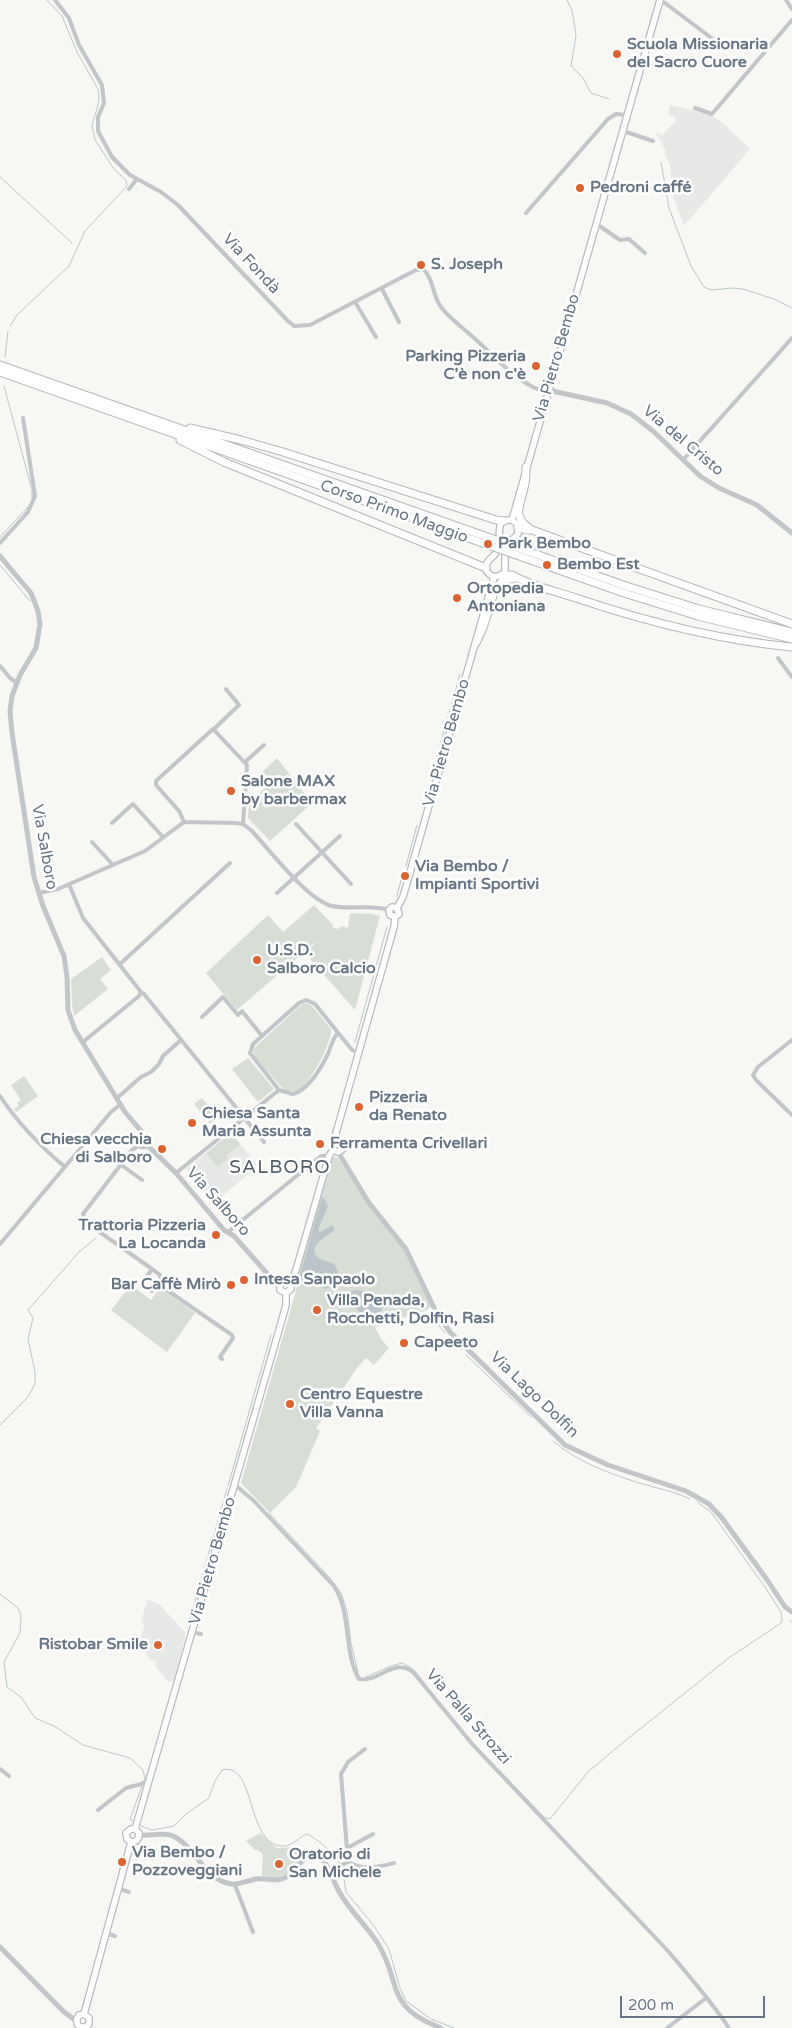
<!DOCTYPE html>
<html>
<head>
<meta charset="utf-8">
<style>
	body { margin:0 }
	#map { position:relative; width:792px; height:2028px; overflow:hidden; background:#f7f7f4; font-family:"Varela Round",sans-serif }
	canvas { display:block }
	.scale { position:absolute; left:620px; top:1996px; width:145px; height:22px; box-sizing:border-box; border:2px solid #677584; border-top:0; padding-left:6px; font-size:15px; line-height:18px; white-space:nowrap; color:#677584; -webkit-text-stroke:4px #fff; paint-order:stroke }
</style>
</head>
<body>
<div id="map">
<canvas width="792" height="2028"></canvas>
<div class="scale">200 m</div>
</div>
<script>
const g = document.querySelector('canvas').getContext('2d');
g.lineJoin = 'round';
function paint(path, color) { g.fillStyle = color; g.fill(path, 'evenodd'); }
function stroke(path, color, width, dash) { g.strokeStyle = color; g.lineWidth = width; g.lineCap = dash ? 'butt' : 'round'; g.setLineDash(dash || []); g.stroke(path); }
function drawText(font, color, halo, rows, align = 'center') {
  g.font = font + ' "Varela Round",sans-serif'; g.lineWidth = 5; g.setLineDash([]); g.textBaseline = 'middle'; g.strokeStyle = halo; g.fillStyle = color; for (const [text, x, y, turn = 0] of rows) {
    g.save(); g.translate(x, y); g.rotate((+turn || 0) * Math.PI / 180); g.textAlign = isNaN(turn) ? turn : align; if (halo) g.strokeText(text, 0, 0); g.fillText(text, 0, 0); g.restore();
  }
}
paint(new Path2D(`
	M 669,105 L 710,114 L 725,125 L 750,149 L 684,226 L 673,197 L 670,165 L 664,153 L 666,151 L 655,132 L 662,135 L 676,120 L 673,116 L 669,116 Z
	M 231,1133 L 258,1166 L 214,1203 L 186,1169 Z
	M 147,1600 L 158,1603 L 185,1632 L 185,1639 L 174,1682 L 167,1681 L 155,1665 L 156,1661 L 151,1660 L 139,1644 L 145,1624 L 141,1623 Z`), '#e7e9e7');
paint(new Path2D(`
	M 277,758 L 312,803 L 270,841 L 248,818 L 249,803 L 269,784 L 260,774 Z
	M 314,905 L 333,925 L 332,927 L 339,929 L 341,926 L 348,928 L 350,913 L 372,914 L 380,916 L 355,1010 L 305,953 L 320,938 L 237,1010 L 206,973 L 268,915 L 283,932 Z
	M 102,957 L 111,970 L 100,979 L 108,989 L 74,1016 L 72,1004 L 71,979 Z
	M 306,1003 L 312,1006 L 331,1029 C 332,1043 310,1084 298,1090 C 293,1092 288,1091 283,1089 L 255,1057 L 253,1051 L 255,1047 L 301,1005 Z
	M 248,1058 L 274,1089 L 258,1102 L 232,1069 Z
	M 24,1076 L 38,1096 L 16,1112 L 14,1109 L 19,1106 L 17,1103 L 21,1100 L 11,1085 Z
	M 202,1098 L 218,1117 L 210,1124 L 194,1104 Z
	M 231,1133 L 240,1144 L 227,1155 L 228,1158 L 218,1167 L 206,1153 Z
	M 334,1157 L 338,1158 L 370,1206 L 405,1250 L 431,1306 L 427,1310 L 375,1327 L 381,1339 L 389,1348 L 374,1365 L 366,1358 L 357,1368 L 316,1428 L 320,1431 L 296,1487 L 270,1513 L 241,1483 L 296,1291 L 298,1277 L 330,1161 Z
	M 131,1285 L 151,1300 L 160,1288 L 195,1313 L 167,1352 L 111,1310 Z
	M 260,1833 L 277,1848 L 290,1847 L 301,1857 C 287,1875 287,1879 262,1876 L 263,1854 L 258,1850 L 255,1850 L 246,1841 Z`), '#d8ded5');
paint(new Path2D(`
	M 322,1197 L 324,1198 L 328,1206 L 318,1230 L 320,1232 L 331,1226 L 334,1226 L 334,1231 C 327,1235 305,1248 319,1258 C 323,1261 330,1262 334,1264 L 341,1277 L 338,1283 L 325,1289 L 308,1278 L 301,1282 L 299,1278 Z
	M 357,1290 L 380,1296 L 386,1302 L 374,1323 L 370,1323 L 350,1302 L 349,1296 L 351,1291 Z`), '#bcc6ca');
stroke(new Path2D(`
	M 567,0 L 572,10 L 576,35 L 571,66 L 583,78 L 591,93 L 609,99
	M 661,162 L 669,208 L 691,266 L 704,287 L 711,290 L 732,288 L 743,289 L 774,299 L 792,308
	M 0,177 L 72,243
	M 10,326 L 17,315 L 69,266 L 85,231 L 127,186 L 126,180 L 114,169 L 95,140 L 92,125 L 98,105 L 99,96 L 98,89 L 77,52 L 62,16 L 47,0
	M 5,357 L 8,331
	M 4,386 L 32,490 L 32,499
	M 0,537 L 28,507
	M 0,565 L 30,601
	M 447,721 L 460,674
	M 436,759 L 444,731
	M 431,778 L 435,763
	M 406,866 L 417,825
	M 397,896 L 401,880
	M 355,1042 L 387,927
	M 430,1315 L 445,1333
	M 449,1338 L 461,1350
	M 466,1355 L 531,1417
	M 0,1425 L 28,1397 L 35,1384 L 35,1372 L 28,1339 L 33,1318 L 28,1310 L 79,1252 L 96,1238
	M 553,1441 C 575,1460 603,1471 630,1480 C 650,1487 671,1490 690,1499
	M 228,1486 L 271,1335
	M 269,1513 L 330,1578 L 341,1593 L 347,1611 L 351,1643 L 358,1672
	M 0,1594 L 18,1608 L 21,1616 L 20,1633 L 4,1662 L 7,1687 L 21,1697 L 35,1718 L 54,1726 L 83,1745 L 130,1758 L 143,1770 L 145,1779 L 143,1782
	M 790,1621 L 792,1622
	M 189,1622 L 227,1489
	M 366,1677 L 391,1666 L 402,1663 L 413,1669 L 425,1684
	M 475,1745 L 545,1818 L 550,1819 L 588,1772 L 615,1749 L 730,1657 L 781,1623 L 782,1621 L 781,1612 L 765,1587 L 711,1512 L 697,1502
	M 134,1822 L 130,1819 L 142,1786
	M 141,1826 L 152,1830 L 174,1826 L 186,1814 L 209,1798 L 215,1781 L 222,1770 C 257,1761 245,1847 284,1846 C 292,1846 299,1837 307,1834 C 319,1840 334,1853 340,1864
	M 342,1867 L 346,1892 L 374,1926 L 389,1949 L 400,1988 L 406,2001 L 431,2019 L 454,2028`), '#bcc6ca', 1);
const secondary = new Path2D(`
	M 507,520 L 512,520 L 517,524 L 518,534 L 509,543 L 505,556 L 505,571 L 502,575 L 494,577 C 490,575 486,572 486,568 C 485,560 495,557 497,551 C 502,541 497,532 501,523 Z
	M 512,520 L 660,0
	M 395,917 L 390,915 L 389,910 L 392,907 L 397,908
	M 336,1141 L 336,1133 L 394,927 L 395,917 L 399,914 L 397,908 L 403,897 L 494,577
	M 333,1150 L 338,1152 L 343,1149 L 341,1142 L 336,1141
	M 286,1293 L 291,1289 L 291,1283 L 296,1270 L 329,1156 L 333,1150
	M 286,1293 L 280,1290 L 280,1283 L 285,1280 L 291,1283
	M 135,1829 L 281,1323 L 286,1305 L 286,1293
	M 131,1842 L 127,1839 L 126,1833 L 131,1829 L 135,1829
	M 131,1842 C 137,1842 139,1839 139,1833 L 135,1829
	M 84,2014 L 131,1842
	M 80,2027 L 86,2027 L 89,2024 L 89,2018 L 84,2014
	M 80,2027 L 77,2024 L 77,2019 L 79,2015 L 84,2014`);
const trunk = new Path2D(`
	M 0,365 L 380,499
	M 0,372 L 378,506
	M 190,428 L 241,440 L 283,452 L 496,520 L 504,521
	M 180,440 L 224,462 L 486,568
	M 526,467 C 526,472 526,478 525,483 C 522,504 509,516 532,530 L 792,624
	M 518,527 L 525,530 L 532,530
	M 502,575 L 512,575 C 531,586 555,591 576,598 C 647,622 718,640 792,647
	M 626,586 L 699,609 L 792,632
	M 624,593 L 698,616 L 792,639
	M 476,643 L 483,628 L 495,589 L 503,580 L 516,578`);
stroke(secondary, '#b7bbc0', 8);
stroke(trunk, '#b5b8bb', 9);
stroke(new Path2D(`
	M 55,0 L 69,18 L 79,45 L 102,85 L 104,103 L 98,117 L 98,131 L 112,157 L 130,175 L 161,192 L 178,205 L 288,321 L 294,326 L 310,325 L 416,270 L 423,269 C 434,279 432,295 441,307 C 450,319 463,328 474,338 C 498,359 516,383 547,393
	M 786,0 L 792,9
	M 660,1 L 665,3 L 718,43
	M 695,108 L 712,114 L 792,20
	M 623,131 L 653,141
	M 129,189 L 137,179
	M 526,213 L 608,119 L 616,114 L 627,115
	M 596,225 L 601,227 L 620,240 L 629,239 L 645,253
	M 382,289 L 399,322
	M 355,302 L 376,337
	M 683,460 L 792,338
	M 0,543 L 28,512 L 35,496 L 23,418
	M 778,658 L 792,677
	M 0,666 L 10,678 L 17,683
	M 214,729 L 239,705 L 226,689
	M 245,762 L 264,745
	M 184,822 L 179,811 L 156,785 L 156,781 L 213,729 L 247,765 L 243,824
	M 112,823 L 133,804 L 163,837
	M 296,824 L 351,884
	M 92,842 L 113,865
	M 69,884 L 83,918 L 141,992 L 144,994 L 264,1142
	M 39,893 L 58,889 L 145,851 L 184,822 L 235,823 L 243,824 L 251,830 C 269,849 307,900 332,906 C 351,910 370,904 389,910
	M 277,893 L 340,836
	M 120,964 L 230,863
	M 202,1017 L 223,997 L 238,1015 L 242,1011 L 262,1036
	M 338,1033 C 332,1039 331,1047 328,1054 C 321,1068 308,1090 293,1094 L 279,1090 L 250,1053 L 253,1044 L 299,1003 L 306,1000 L 315,1004 L 352,1050 L 358,1053
	M 792,1040 L 758,1067 L 753,1075 L 756,1080 L 792,1115
	M 83,1042 L 139,996 L 141,992
	M 0,1096 C 18,1123 40,1146 65,1167
	M 117,1098 L 141,1077 L 151,1072 L 159,1064 L 163,1056 L 181,1040
	M 139,1145 L 132,1150 L 83,1214 L 87,1223 L 152,1269 L 160,1275 L 161,1280 L 154,1290 L 151,1291 L 143,1285 L 143,1282 L 152,1269
	M 120,1164 L 142,1180
	M 176,1173 L 279,1090
	M 228,1232 L 321,1156 L 329,1156
	M 0,1244 L 111,1112 L 121,1104
	M 158,1284 L 232,1335 L 233,1338 L 220,1357 L 222,1359
	M 235,1485 L 253,1500 L 334,1586 C 352,1614 343,1651 359,1679 C 379,1683 394,1656 414,1673 L 473,1745 L 668,1951 C 690,1977 711,2001 729,2028
	M 192,1632 L 201,1634
	M 0,1769 L 9,1776
	M 98,1810 L 126,1788 L 149,1782
	M 349,1847 L 373,1834
	M 348,1862 L 341,1774 L 348,1762 L 365,1749
	M 329,1871 L 348,1862 C 364,1871 378,1867 394,1863
	M 235,1885 L 253,1932
	M 119,1889 L 129,1892
	M 106,1933 L 115,1936
	M 667,2028 L 706,1998`), '#c2c6c9', 4);
stroke(new Path2D(`
	M 548,390 L 607,403 L 631,414 L 653,431 L 700,476 L 719,488 L 757,505 L 792,533
	M 0,556 L 31,593 L 38,611 L 40,624 L 36,648 L 20,675 L 12,696 L 10,711 L 12,733 L 34,877 L 43,906 L 64,956 L 67,977 L 68,1010 L 75,1030 L 125,1112 L 141,1131 L 142,1137
	M138 1142a5 5 0 1 1 10 0a5 5 0 1 1-10 0Z
	M 147,1145 L 176,1173 L 224,1230 L 234,1236 L 279,1287
	M 338,1152 L 369,1203 L 406,1249 L 436,1312 L 450,1332 L 565,1445 L 608,1465 L 686,1491 L 709,1504 L 722,1518 L 768,1581 L 785,1607 L 792,1612
	M 139,1835 C 149,1836 164,1832 173,1836 C 195,1846 203,1877 227,1883 C 238,1886 245,1881 256,1879 C 268,1877 279,1884 289,1875 C 298,1868 305,1850 319,1858 C 330,1863 333,1883 340,1893 C 350,1911 365,1924 377,1942 C 403,1983 383,2006 441,2028
	M 0,1947 L 63,2011 L 76,2021`), '#c2c6c9', 5);
stroke(secondary, '#fff', 5.5);
stroke(trunk, '#fff', 7);
const trunkBridge = new Path2D(`
	M 380,499 L 626,586
	M 378,506 L 624,593`);
stroke(trunkBridge, '#b5b8bb', 9, []);
stroke(trunkBridge, '#fff', 7);
for (const [x, y, r, color] of [
	[617,54,5,"#dc632f"],
	[580,188,5,"#dc632f"],
	[421,265,5,"#dc632f"],
	[536,366,5,"#dc632f"],
	[488,544,5,"#dc632f"],
	[547,565,5,"#dc632f"],
	[457,598,5,"#dc632f"],
	[231,791,5,"#dc632f"],
	[405,876,5,"#dc632f"],
	[257,960,5,"#dc632f"],
	[359,1107,5,"#dc632f"],
	[192,1123,5,"#dc632f"],
	[320,1144,5,"#dc632f"],
	[162,1149,5,"#dc632f"],
	[216,1235,5,"#dc632f"],
	[244,1280,5,"#dc632f"],
	[231,1285,5,"#dc632f"],
	[317,1310,5,"#dc632f"],
	[404,1343,5,"#dc632f"],
	[290,1404,5,"#dc632f"],
	[158,1645,5,"#dc632f"],
	[122,1862,5,"#dc632f"],
	[279,1864,5,"#dc632f"]
]) { const dot = new Path2D(); dot.arc(x, y, r, 0, 2 * Math.PI); g.fillStyle = color; g.fill(dot); stroke(dot, '#fff', 2); }
drawText('bold 16px', '#677584', '#fff', [
	["Scuola Missionaria",627,45],
	["del Sacro Cuore",627,63],
	["Pedroni caffé",590,188],
	["S. Joseph",431,265],
	["Parking Pizzeria",526,357,"right"],
	["C'è non c'è",526,375,"right"],
	["Park Bembo",498,544],
	["Bembo Est",557,565],
	["Ortopedia",467,589],
	["Antoniana",467,607],
	["Salone MAX",241,782],
	["by barbermax",241,800],
	["Via Bembo /",415,867],
	["Impianti Sportivi",415,885],
	["U.S.D.",267,951],
	["Salboro Calcio",267,969],
	["Pizzeria",369,1098],
	["da Renato",369,1116],
	["Chiesa Santa",202,1114],
	["Maria Assunta",202,1132],
	["Chiesa vecchia",152,1140,"right"],
	["di Salboro",152,1158,"right"],
	["Ferramenta Crivellari",330,1144],
	["Trattoria Pizzeria",206,1226,"right"],
	["La Locanda",206,1244,"right"],
	["Intesa Sanpaolo",254,1280],
	["Bar Caffè Mirò",221,1285,"right"],
	["Villa Penada,",327,1301],
	["Rocchetti, Dolfin, Rasi",327,1319],
	["Capeeto",414,1343],
	["Centro Equestre",300,1395],
	["Villa Vanna",300,1413],
	["Ristobar Smile",148,1645,"right"],
	["Via Bembo /",132,1853],
	["Pozzoveggiani",132,1871],
	["Oratorio di",289,1855],
	["San Michele",289,1873]
], 'left');
drawText('16px', '#677584', '#fff', [
	["Via Fondà",251,264,47],
	["Via Pietro Bembo",557,358,-74],
	["Via del Cristo",683,441,40],
	["Corso Primo Maggio",394,512,20],
	["Via Pietro Bembo",447,743,-74],
	["Via Salboro",44,847,80],
	["Via Salboro",218,1202,48],
	["Via Lago Dolfin",534,1395,44],
	["Via Pietro Bembo",213,1561,-74],
	["Via Palla Strozzi",468,1717,49]
]);
g.letterSpacing = '1px';
drawText('19px', '#555f69', '#fff', [
	["SALBORO",280,1168]
]);
g.letterSpacing = '0px';
</script>
</body>
</html>
